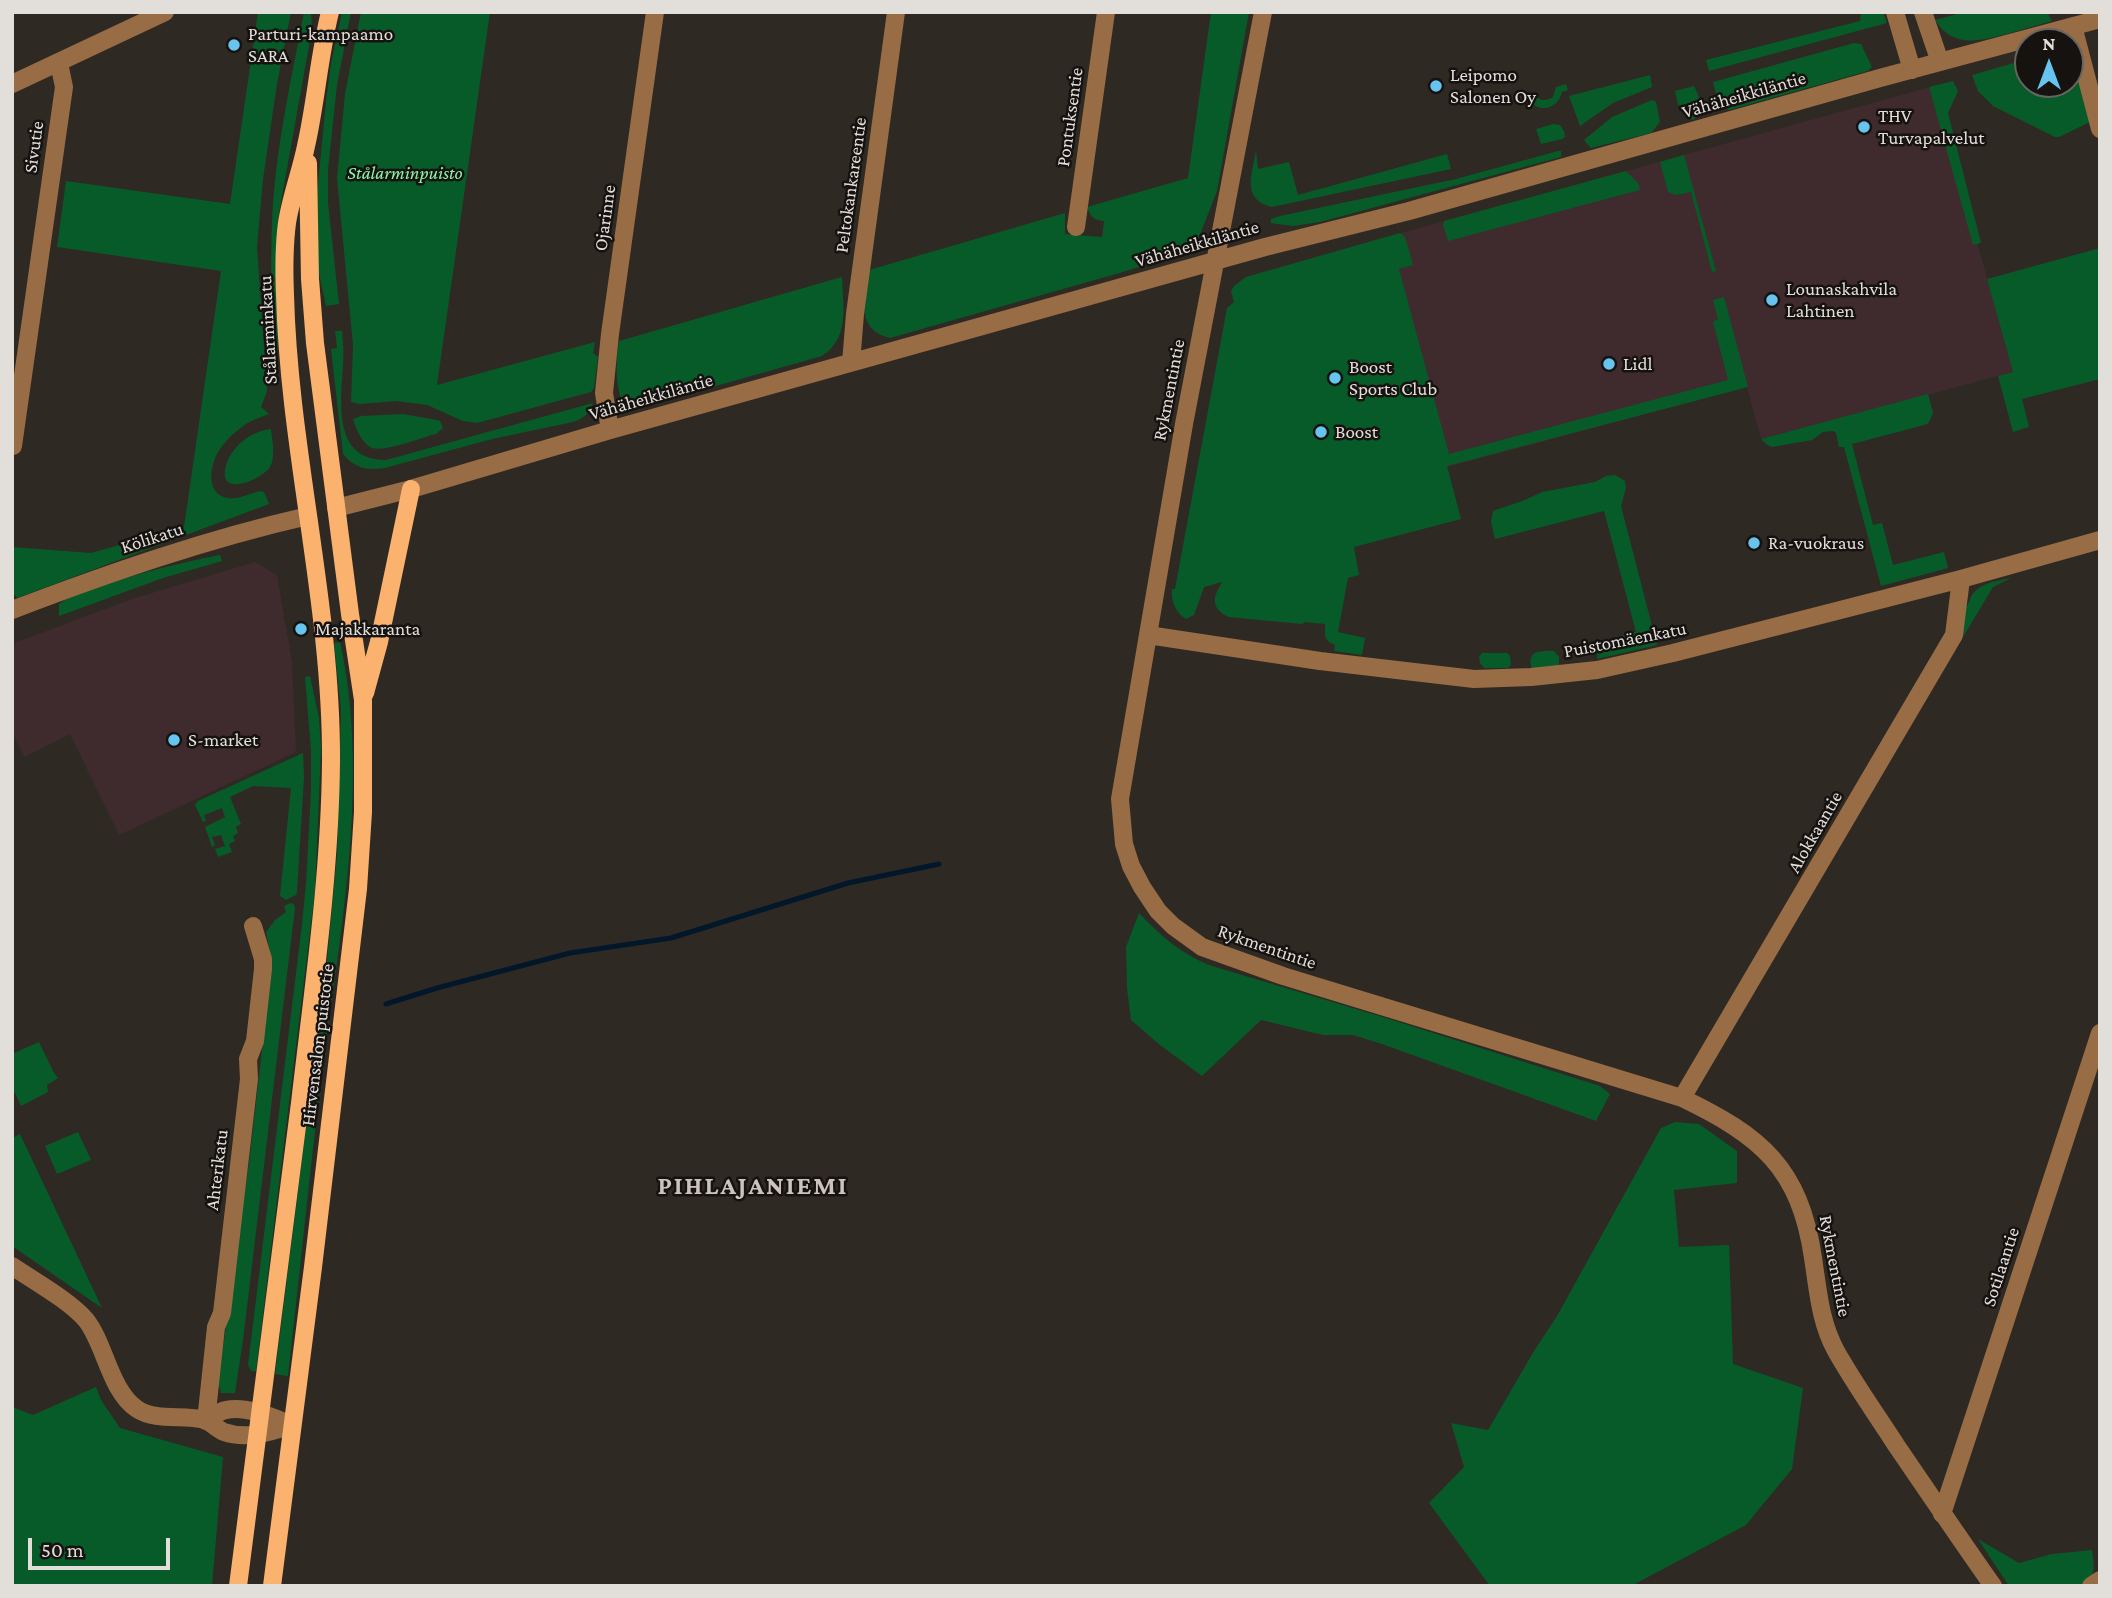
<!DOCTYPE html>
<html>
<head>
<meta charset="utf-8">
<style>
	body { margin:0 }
	#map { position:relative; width:2112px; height:1598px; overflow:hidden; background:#2f2923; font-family:"Crimson Pro",serif }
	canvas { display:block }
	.frame { position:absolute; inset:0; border:14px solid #e2deda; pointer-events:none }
	.north { position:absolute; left:2014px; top:28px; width:70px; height:70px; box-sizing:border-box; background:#15120f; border:2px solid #676460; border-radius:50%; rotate:0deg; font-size:19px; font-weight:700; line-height:28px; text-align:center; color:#e2deda }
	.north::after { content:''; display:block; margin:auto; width:24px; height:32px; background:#66c4ef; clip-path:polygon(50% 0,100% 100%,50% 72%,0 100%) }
	.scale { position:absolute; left:28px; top:1538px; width:142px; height:32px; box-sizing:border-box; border:4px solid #e2deda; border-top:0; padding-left:9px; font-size:21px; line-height:24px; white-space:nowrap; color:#e2deda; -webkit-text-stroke:5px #15120f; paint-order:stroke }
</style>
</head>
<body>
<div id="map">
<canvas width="2112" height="1598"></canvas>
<div class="frame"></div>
<div class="north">N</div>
<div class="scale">50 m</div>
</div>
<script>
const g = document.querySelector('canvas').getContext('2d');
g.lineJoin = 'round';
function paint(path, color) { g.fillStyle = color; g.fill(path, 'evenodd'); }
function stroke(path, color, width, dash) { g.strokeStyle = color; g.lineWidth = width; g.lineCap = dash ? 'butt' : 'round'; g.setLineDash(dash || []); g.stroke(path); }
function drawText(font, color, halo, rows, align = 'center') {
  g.font = font + ' "Crimson Pro",serif'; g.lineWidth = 5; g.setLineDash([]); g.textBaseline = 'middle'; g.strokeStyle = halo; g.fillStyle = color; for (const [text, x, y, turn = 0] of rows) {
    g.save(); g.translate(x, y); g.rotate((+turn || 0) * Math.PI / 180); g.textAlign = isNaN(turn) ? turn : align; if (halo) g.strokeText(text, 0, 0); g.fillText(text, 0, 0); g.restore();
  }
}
paint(new Path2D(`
	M 1934,86 L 2013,372 L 1761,439 L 1747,387 L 1447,467 L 1383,238 Z
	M 255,562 L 277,575 L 292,662 L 296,752 L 119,835 L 70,734 L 24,757 L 12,732 L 12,644 L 132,599 Z`), '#3f2b2e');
paint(new Path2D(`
	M 258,12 L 291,12 L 277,84 L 263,179 L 257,247 L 267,391 L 261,407 L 269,414 C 262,417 255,419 249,422 C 240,428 230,436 224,444 C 211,457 202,494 228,498 C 238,500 251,493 260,491 L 264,492 L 269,504 L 17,598 L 15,595 L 12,596 L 12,547 L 91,553 L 184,527 L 221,271 L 57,247 L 66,181 L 230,204 Z
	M 304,12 L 311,12 L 312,29 L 278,219 L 278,351 L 274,351 C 271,301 270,252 273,202 C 278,138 292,75 304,12 Z
	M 342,12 L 351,12 L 337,85 L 328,169 L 328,203 L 339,304 L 326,306 L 318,269 L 317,195 L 326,101 L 331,64 Z
	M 361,12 L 490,12 L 437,385 L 595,342 L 593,353 L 598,357 L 594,388 L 591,392 L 477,423 L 463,421 L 427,405 L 396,401 L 360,404 L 351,402 L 353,345 L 337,178 L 345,94 Z
	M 1211,12 L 1249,12 L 1217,191 L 1199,237 L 1194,243 L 1162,260 L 1116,274 L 890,338 C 854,329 865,297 869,270 L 1065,213 L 1065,234 L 1102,237 L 1104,221 C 1093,220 1091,217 1087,207 L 1188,178 Z
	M 1861,12 L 1883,12 L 1887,23 L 1709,71 L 1706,60 L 1860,21 Z
	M 1964,12 L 2047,12 L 2052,21 C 2038,25 2024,29 2010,33 C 1983,40 1953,50 1935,20 Z
	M 1854,43 L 1861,44 L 1872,67 L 1868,71 L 1729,110 C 1718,104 1716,93 1713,82 Z
	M 2070,57 L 2075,64 L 2090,120 L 2088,123 L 2059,137 L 2055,137 L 1993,106 L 1978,91 L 1972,75 L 2028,59 L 2028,84 L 2070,84 Z
	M 1650,75 L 1652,87 L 1613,103 L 1580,126 L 1569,96 Z
	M 1953,81 L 1958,91 L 1948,113 L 1981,243 L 1973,245 L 1929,87 Z
	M 1566,84 L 1568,90 L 1562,92 C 1557,111 1535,115 1527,95 L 1534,93 C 1538,101 1546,102 1553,97 L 1556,87 Z
	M 1694,86 C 1700,98 1705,111 1693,120 C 1679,115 1678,104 1675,91 Z
	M 1652,100 L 1656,102 L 1660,122 L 1651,133 L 1591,148 L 1584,140 L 1612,117 Z
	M 1553,124 L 1560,125 L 1564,131 L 1565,137 L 1562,139 L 1541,144 L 1536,129 Z
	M 1256,151 L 1258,169 L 1289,162 L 1298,195 L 1447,154 L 1451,169 L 1272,207 C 1241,200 1252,174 1256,151 Z
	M 1558,151 L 1561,151 L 1561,157 L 1320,222 L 1293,226 L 1271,223 L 1271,219 L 1280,216 L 1456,179 Z
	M 1684,155 L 1716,271 L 1712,272 L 1691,192 L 1676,195 L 1668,192 L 1660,162 Z
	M 1626,171 L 1638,183 L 1640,190 L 1448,241 L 1443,225 L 1444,221 Z
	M 1400,233 L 1405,237 L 1413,265 L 1399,269 L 1449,454 L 1728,380 L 1713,322 L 1718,319 L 1713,300 L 1724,297 L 1748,387 L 1447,466 L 1461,519 L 1354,547 L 1359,575 L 1348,578 L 1338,632 L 1365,638 L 1362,655 L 1334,651 L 1335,645 C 1323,640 1325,635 1325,624 L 1304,622 L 1303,624 L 1228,617 C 1210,607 1213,597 1222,582 L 1204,587 L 1194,615 L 1186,619 C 1175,612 1171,602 1172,589 L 1175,589 L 1227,308 L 1234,302 L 1231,291 L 1234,286 L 1246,277 Z
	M 2100,248 L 2100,379 L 2022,399 L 2029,427 L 2013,432 L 1998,376 L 2013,372 L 1987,279 Z
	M 842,277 C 843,308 850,337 822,356 L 659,402 L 635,406 L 621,399 C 615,379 616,363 619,341 Z
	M 335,331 L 342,331 C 343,342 344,353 343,364 C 341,402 332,460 386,460 L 593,403 C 590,413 583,419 573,422 L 492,439 L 385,468 C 368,471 354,468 343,454 L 331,349 L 337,348 Z
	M 1928,394 L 1933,413 L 1928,424 L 1852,444 L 1873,525 L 1882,523 L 1893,565 L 1944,552 L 1948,568 L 1881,586 L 1844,447 L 1839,447 L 1836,433 L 1833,431 L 1823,432 L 1812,440 L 1772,447 L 1766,444 L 1761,439 Z
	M 403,414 L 437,420 L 440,421 L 443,428 L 436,434 C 423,437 381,454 370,447 C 361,441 356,429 353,419 L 361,416 Z
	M 271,429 C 272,440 276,456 270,467 C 265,476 235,491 227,481 C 224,478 225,474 225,470 C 229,448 250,431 271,429 Z
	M 1615,475 L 1625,481 L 1626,488 L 1621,506 L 1657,645 L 1597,659 L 1598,642 L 1636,632 L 1604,511 L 1495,539 L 1491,522 L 1493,511 L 1525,500 L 1542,492 L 1595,482 L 1606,476 Z
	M 220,555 L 222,561 L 163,578 L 59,616 L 59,604 C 70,596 85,592 99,587 C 138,573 179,563 220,555 Z
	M 2011,578 L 1993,587 L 1957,647 L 1963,611 C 1968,606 1969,601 1972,595 C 1981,582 1997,581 2011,578 Z
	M 340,642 C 370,777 341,929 323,1065 C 310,1168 300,1272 288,1376 L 275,1374 L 327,960 L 337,855 L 341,710 L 334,643 Z
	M 1554,651 L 1559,657 L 1559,667 L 1532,669 C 1526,650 1539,651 1554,651 Z
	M 1482,653 L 1507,653 L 1510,656 L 1511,665 L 1508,668 L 1484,668 L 1480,663 L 1479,657 Z
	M 310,676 L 319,718 L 321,748 L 315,891 L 256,1371 L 251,1371 L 248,1365 L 302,924 L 306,883 L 311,791 L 311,750 L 305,677 Z
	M 303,753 L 304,777 L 297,892 L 296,895 L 286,900 L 280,896 L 291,788 L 253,786 L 230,797 L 241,824 L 236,827 L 238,833 L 233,836 L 235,841 L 229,844 L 232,852 L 218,857 L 215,849 L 225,846 L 221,835 L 212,837 L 215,845 L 212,847 L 205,827 L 225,817 L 222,808 L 204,815 L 206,821 L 203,822 L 195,805 L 198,801 Z
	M 290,903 L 294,904 L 295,908 L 243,1340 L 235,1393 L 221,1393 L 218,1383 L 249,1163 L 272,963 L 266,932 L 275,920 L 286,912 L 284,906 Z
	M 1139,913 C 1162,937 1181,954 1212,966 L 1386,1018 L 1600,1086 L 1610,1094 L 1596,1121 L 1382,1044 L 1353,1035 L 1323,1035 L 1261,1020 L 1202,1076 L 1160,1045 L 1131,1020 L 1127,988 L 1126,947 Z
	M 39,1042 L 54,1073 L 58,1078 L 47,1085 L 48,1092 L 21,1106 L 12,1087 L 12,1054 Z
	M 1675,1122 L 1699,1124 L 1737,1151 L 1737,1183 L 1674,1190 L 1679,1247 L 1729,1245 L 1733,1364 L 1803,1388 L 1792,1469 L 1746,1525 L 1631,1586 L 1490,1586 L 1429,1503 L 1464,1467 L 1451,1423 L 1488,1430 L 1534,1351 L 1557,1316 L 1661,1128 Z
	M 78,1132 L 91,1160 L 57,1174 L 45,1146 Z
	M 20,1134 L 102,1308 L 12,1246 L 12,1138 Z
	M 96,1387 L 101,1400 L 120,1428 L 223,1457 L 212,1586 L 12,1586 L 12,1407 L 33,1415 Z
	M 1978,1539 L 2019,1563 L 2052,1554 L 2092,1550 C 2094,1566 2097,1574 2084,1586 L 2009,1586 Z`), '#075b29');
stroke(new Path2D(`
	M 386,1004 L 437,988 L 570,953 L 671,938 L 848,883 L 939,864`), '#021729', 5);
stroke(new Path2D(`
	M 1263,12 L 1184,424 L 1120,799 L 1124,844 L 1131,866 L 1142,887 L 1158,911 L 1173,926 L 1202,947 L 1283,976 L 1682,1098 C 1761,1136 1800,1168 1813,1258 C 1818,1290 1820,1322 1836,1351 C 1854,1383 1876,1414 1896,1445 C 1928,1492 1960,1539 1993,1586
	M 1895,12 L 1912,70
	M 1923,12 L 1940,62
	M 2073,26 L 2100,129
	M 12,84 L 165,12
	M 1076,227 L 1106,12
	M 851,363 L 855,314 L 896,12
	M 610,430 L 604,393 L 610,334 L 655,12
	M 13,446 L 64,87 L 59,63
	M 336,508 L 411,489 L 610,430 L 1265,247 L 1409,211 L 1880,78 L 2100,19
	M 12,610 C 109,573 207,539 308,516
	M 1148,635 L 1320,661 L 1474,679 L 1531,677 L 1597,670 L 1673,653 L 1961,579 L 2100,540
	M 1682,1098 L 1954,635 L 1961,579
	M 12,1266 C 34,1281 70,1301 86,1320 C 105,1344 110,1391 137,1409 C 157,1422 183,1414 205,1420 C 212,1423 217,1429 224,1432 C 247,1440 270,1432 292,1425
	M 206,1421 L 216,1327 L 222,1313 L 249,1079 L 248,1059 L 255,1041 L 263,969 L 263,959 L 253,926
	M 206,1421 C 212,1417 219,1411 226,1410 C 246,1405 274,1418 292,1425
	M 1942,1514 L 2100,1033
	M 2091,1586 L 2100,1580`), '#986c44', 18);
stroke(new Path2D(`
	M 365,693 L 379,642 L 411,489
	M 238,1586 C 258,1425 280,1264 300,1103 C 313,990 330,876 331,762 C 332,605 289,451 285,295 C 284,271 284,246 287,223 C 291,197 301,171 306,146 C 316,102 319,56 330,12
	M 272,1586 L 313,1267 L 358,889 L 363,812 L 363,700 L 350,614 L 315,343 L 310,279 L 308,163`), '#fcb26f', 18);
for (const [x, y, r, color] of [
	[234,45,7,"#66c4ef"],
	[1436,86,7,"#66c4ef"],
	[1864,127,7,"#66c4ef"],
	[1772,300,7,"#66c4ef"],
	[1609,364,7,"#66c4ef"],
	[1335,378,7,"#66c4ef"],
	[1321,432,7,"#66c4ef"],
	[1754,543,7,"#66c4ef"],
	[301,629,7,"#66c4ef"],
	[174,740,7,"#66c4ef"]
]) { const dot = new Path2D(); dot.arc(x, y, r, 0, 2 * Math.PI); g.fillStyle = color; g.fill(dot); stroke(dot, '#15120f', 2.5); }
drawText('19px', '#e2deda', '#15120f', [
	["Parturi-kampaamo",248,34],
	["SARA",248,56],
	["Leipomo",1450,75],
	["Salonen Oy",1450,97],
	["THV",1878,116],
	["Turvapalvelut",1878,138],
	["Lounaskahvila",1786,289],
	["Lahtinen",1786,311],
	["Lidl",1623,364],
	["Boost",1349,367],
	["Sports Club",1349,389],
	["Boost",1335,432],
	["Ra-vuokraus",1768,543],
	["Majakkaranta",315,629],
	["S-market",188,740]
], 'left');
drawText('19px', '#e2deda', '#15120f', [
	["Vähäheikkiläntie",1744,95,-16],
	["Pontuksentie",1070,117,-82],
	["Sivutie",34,147,-82],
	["Peltokankareentie",851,185,-82],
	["Ojarinne",605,218,-82],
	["Vähäheikkiläntie",1197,244,-16],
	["Stålarminkatu",268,330,-93],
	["Rykmentintie",1169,390,-79],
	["Vähäheikkiläntie",651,397,-16],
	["Kölikatu",152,538,-18],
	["Puistomäenkatu",1625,640,-11],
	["Alokkaantie",1815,832,-60],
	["Rykmentintie",1267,947,19],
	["Hirvensalon puistotie",318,1045,-83],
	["Ahterikatu",217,1170,-83],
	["Rykmentintie",1835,1266,79],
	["Sotilaantie",2001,1267,-72]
]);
drawText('italic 19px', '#8df5a6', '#15120f', [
	["Stålarminpuisto",405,173]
]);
g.letterSpacing = '2px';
drawText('bold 26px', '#cbc3bc', '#15120f', [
	["PIHLAJANIEMI",753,1186]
]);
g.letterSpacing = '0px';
</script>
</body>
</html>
